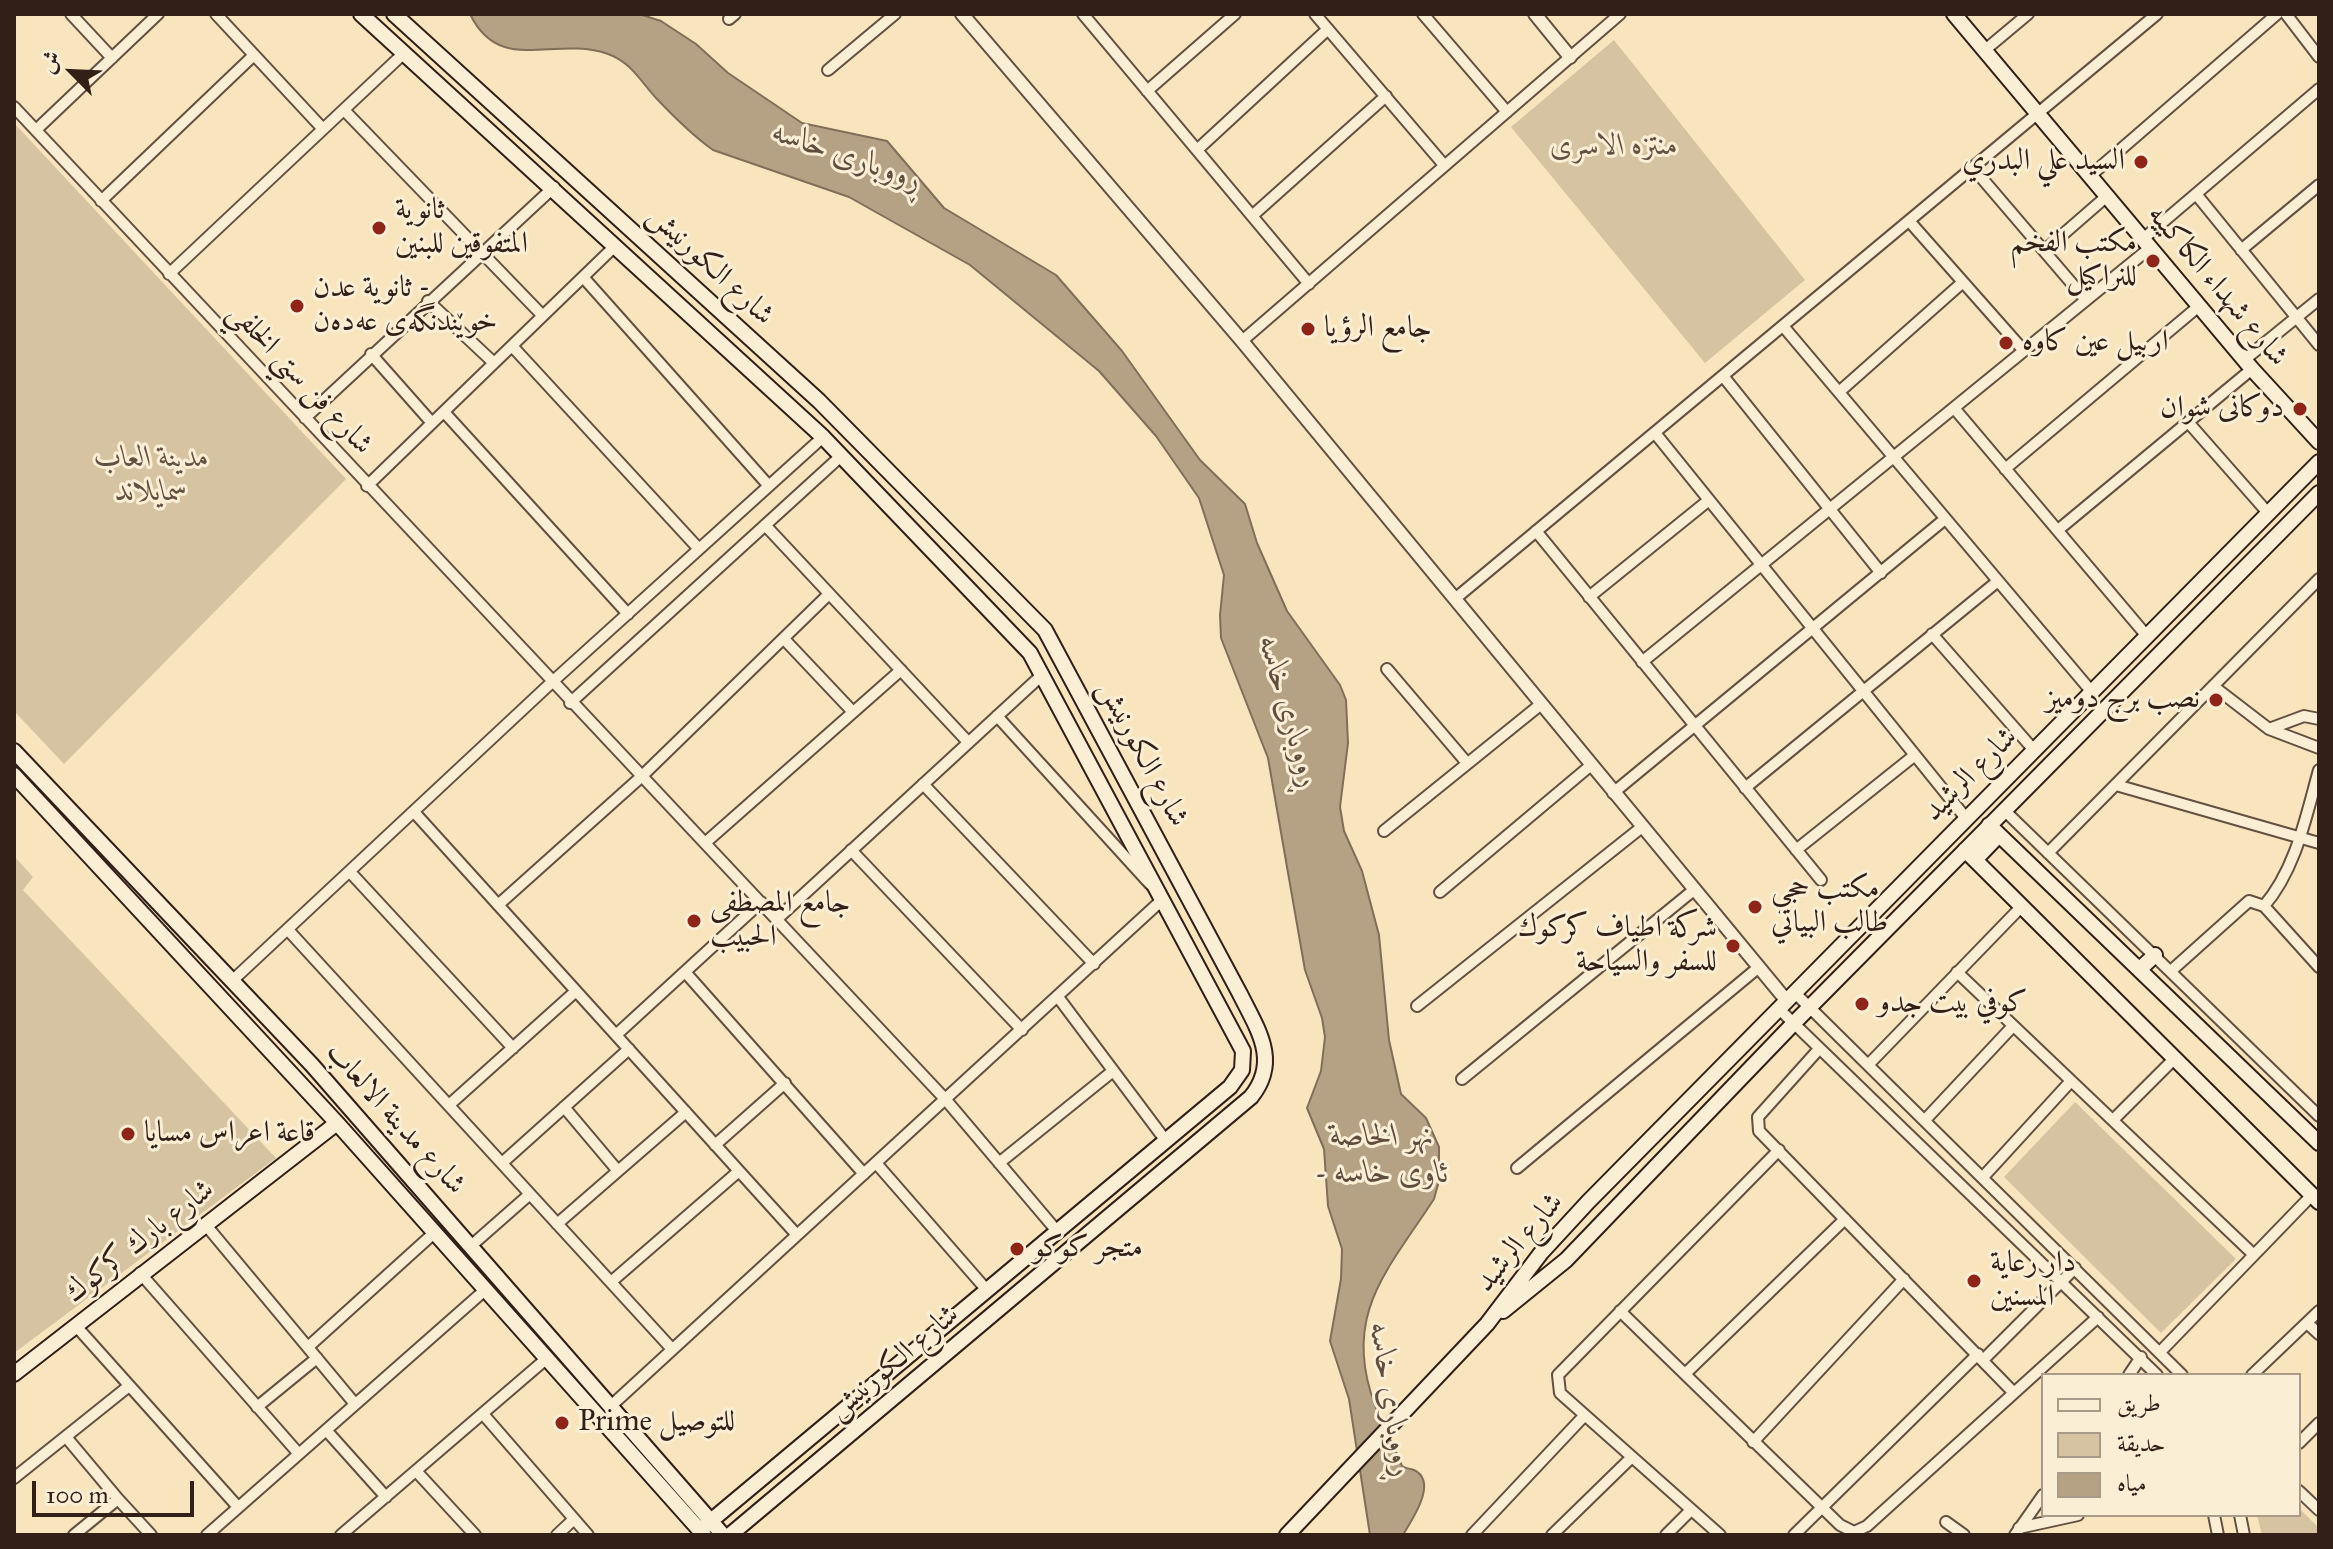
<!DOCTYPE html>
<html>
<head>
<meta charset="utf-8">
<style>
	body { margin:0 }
	#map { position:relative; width:2333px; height:1549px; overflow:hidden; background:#f8e5be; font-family:"IM FELL Great Primer",Amiri,serif }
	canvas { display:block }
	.frame { position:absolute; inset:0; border:16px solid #321f17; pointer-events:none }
	.legend { position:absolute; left:2041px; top:1373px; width:260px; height:144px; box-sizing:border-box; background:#faeed5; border:2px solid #aa9b89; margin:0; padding:10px 14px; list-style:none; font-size:24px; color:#321f17 }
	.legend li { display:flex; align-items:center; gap:16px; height:40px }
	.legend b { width:40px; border:2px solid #aa9b89 }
	.north { position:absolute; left:32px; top:32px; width:80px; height:80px; -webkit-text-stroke:6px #faeed5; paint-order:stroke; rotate:294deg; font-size:22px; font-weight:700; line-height:32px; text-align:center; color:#321f17 }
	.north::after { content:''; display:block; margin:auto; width:28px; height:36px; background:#321f17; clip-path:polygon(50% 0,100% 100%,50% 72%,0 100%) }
	.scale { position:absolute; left:32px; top:1481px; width:162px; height:36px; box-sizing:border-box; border:4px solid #321f17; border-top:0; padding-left:10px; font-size:24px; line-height:28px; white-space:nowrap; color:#321f17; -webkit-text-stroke:6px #faeed5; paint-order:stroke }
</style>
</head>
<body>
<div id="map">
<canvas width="2333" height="1549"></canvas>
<div class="frame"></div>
<ul class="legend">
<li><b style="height:10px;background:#faeed5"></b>طريق</li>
<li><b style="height:22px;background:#d6c3a2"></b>حديقة</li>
<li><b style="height:22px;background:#b5a285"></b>مياه</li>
</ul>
<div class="north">ش</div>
<div class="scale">100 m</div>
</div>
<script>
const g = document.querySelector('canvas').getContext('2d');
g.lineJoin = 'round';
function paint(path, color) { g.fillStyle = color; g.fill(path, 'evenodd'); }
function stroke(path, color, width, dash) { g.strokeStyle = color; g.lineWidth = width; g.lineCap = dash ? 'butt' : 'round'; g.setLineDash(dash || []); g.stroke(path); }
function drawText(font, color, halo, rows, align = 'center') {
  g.font = font + ' "IM FELL Great Primer",Amiri,serif'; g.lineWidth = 6; g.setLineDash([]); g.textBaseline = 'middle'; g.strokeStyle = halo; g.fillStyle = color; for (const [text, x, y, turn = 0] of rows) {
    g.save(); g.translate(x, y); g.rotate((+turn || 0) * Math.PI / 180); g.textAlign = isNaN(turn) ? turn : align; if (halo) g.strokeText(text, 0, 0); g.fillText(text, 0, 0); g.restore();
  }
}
paint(new Path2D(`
	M 1614,40 L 1805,280 L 1705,363 L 1511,127 Z
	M 14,123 L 346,479 L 64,764 L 14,711 Z
	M 14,856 L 33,877 L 23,890 L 276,1158 L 14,1353 Z
	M 2075,1102 L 2236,1259 L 2161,1333 L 2004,1177 Z
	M 2299,1508 L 2319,1528 L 2319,1535 L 2262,1535 L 2257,1515 L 2299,1515 Z`), '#d6c3a2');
const water = new Path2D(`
	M 470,14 L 639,14 L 661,21 L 696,44 L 728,73 L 802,123 L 887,141 L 944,208 L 1056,275 L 1122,351 L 1200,460 L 1245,504 L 1257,543 L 1287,611 L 1340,685 L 1346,700 L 1348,743 L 1340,807 L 1344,831 L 1362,871 L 1379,935 L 1389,1040 L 1401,1094 L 1426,1118 L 1439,1147 L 1439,1181 L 1434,1199 C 1388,1270 1341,1315 1375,1405 C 1382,1426 1394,1445 1402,1466 C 1405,1468 1410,1469 1414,1470 C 1439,1482 1411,1521 1403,1535 L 1370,1535 L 1349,1399 L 1330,1341 L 1341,1279 L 1342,1249 L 1328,1206 L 1324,1149 L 1307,1108 L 1321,1071 L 1325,1037 L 1322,1018 L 1305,970 L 1268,758 L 1221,638 L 1220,615 L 1224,575 L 1199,498 L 1156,436 L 1099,371 L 970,265 L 849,197 L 713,150 C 692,135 675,118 657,99 C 641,82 631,62 608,54 C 554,35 500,76 470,14 Z`);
paint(water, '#b5a285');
stroke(water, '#816e59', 2);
const minor = new Path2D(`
	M 71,14 L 112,58
	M 216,14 L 323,129
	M 1083,14 L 1309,284
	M 1315,14 L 1444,165
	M 1423,14 L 1507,112
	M 2286,14 L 2319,57
	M 729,19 L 735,14
	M 1985,50 L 2028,14
	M 828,70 L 895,14
	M 1147,91 L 1235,14
	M 14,107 L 946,1100 L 1056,1230
	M 344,110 L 542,315
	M 36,130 L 158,14
	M 1197,150 L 1328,29
	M 1974,169 L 2086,300
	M 2090,176 L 2277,14
	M 2196,194 L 2319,345
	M 101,201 L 254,55
	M 1252,216 L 1386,96
	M 1910,222 L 2024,351
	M 2143,239 L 2319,89
	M 2045,250 L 2107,196
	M 2241,250 L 2319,185
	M 169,274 L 403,54
	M 583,277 L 769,486
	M 428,301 L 494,363
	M 1783,326 L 2091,691
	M 1242,341 L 1620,14
	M 512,346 L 699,549
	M 371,354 L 432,423
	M 2244,360 L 2319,299
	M 1723,376 L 1881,573
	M 1839,392 L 1963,282
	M 1954,408 L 2146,635
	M 444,412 L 628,614
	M 305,418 L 554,187
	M 2188,422 L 2268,513
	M 1655,433 L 1965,817
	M 2005,469 L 2199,306
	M 367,486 L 615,246
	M 765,525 L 968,742
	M 2058,530 L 2252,369
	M 1536,531 L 1821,880
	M 1589,597 L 1709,500
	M 1456,598 L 2157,14
	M 1932,634 L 2033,749
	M 784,639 L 853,712
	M 1642,662 L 2150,248
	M 1387,669 L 1467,763
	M 2213,686 L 2269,729 L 2319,748
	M 570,703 L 841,456
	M 997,716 L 1150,884
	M 2269,729 L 2304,716 L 2319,719
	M 923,784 L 1094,964
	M 2116,785 L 2319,843
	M 1745,788 L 1998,581
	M 1613,793 L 1945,519
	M 2004,810 L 2319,1116
	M 414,812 L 797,1235
	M 1384,831 L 1540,705
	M 705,843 L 901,670
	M 851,850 L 1022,1030
	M 1796,850 L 1915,755
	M 2048,853 L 2319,579
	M 350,872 L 513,1048
	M 1440,892 L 1590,766
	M 498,905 L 641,777 L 829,594
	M 2264,906 C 2296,869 2306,816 2319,770
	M 777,919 L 1043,674
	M 289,931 L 672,1349
	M 2172,970 L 2249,901 L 2264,906 L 2319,967
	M 685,972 L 864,1174
	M 1957,972 L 2254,1255
	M 233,980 L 551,683 L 823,437
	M 1794,992 L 2182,1375
	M 1058,997 L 1166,1141
	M 1417,1006 L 1642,827
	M 1778,1008 L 2157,1375
	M 616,1035 L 761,902
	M 1819,1049 L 1758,1117 L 1759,1131 L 2014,1393
	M 1868,1065 L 2022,906
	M 1462,1079 L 1695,889
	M 449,1105 L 576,991
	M 564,1107 L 618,1171
	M 1925,1120 L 2013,1026
	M 2113,1120 L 2175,1058
	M 715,1145 L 785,1083
	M 502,1163 L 629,1049
	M 876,1163 L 985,1288
	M 999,1163 L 1113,1071
	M 1517,1168 L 1759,967
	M 1984,1176 L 2071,1081
	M 205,1224 L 355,1404
	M 557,1224 L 686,1112
	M 472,1245 L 530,1194
	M 140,1273 L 299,1454
	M 611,1282 L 739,1171
	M 1620,1311 L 1840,1525 L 1854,1532 L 1867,1526 L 2098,1317
	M 2307,1323 L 2319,1334
	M 76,1326 L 238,1507
	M 308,1347 L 434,1233
	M 2160,1352 L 2312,1195
	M 1983,1360 L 2075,1268
	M 1685,1374 L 1845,1219
	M 2129,1375 L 2141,1357
	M 2252,1375 L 2319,1311
	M 612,1405 L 1163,899
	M 257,1407 L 317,1358
	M 483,1414 L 588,1535
	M 326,1430 L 386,1497
	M 66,1437 L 118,1499
	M 1753,1442 L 1904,1279
	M 2299,1443 L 2319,1423
	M 416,1471 L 475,1535
	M 14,1478 L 129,1386
	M 2299,1491 L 2319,1510
	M 2214,1515 L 2218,1535
	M 2240,1515 L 2244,1535
	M 1946,1522 L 1964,1535
	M 2019,1528 L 2078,1515
	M 74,1535 L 118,1499 L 151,1535
	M 207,1535 L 485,1290
	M 341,1535 L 546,1359
	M 557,1535 L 574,1519
	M 1472,1535 L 1584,1416
	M 1552,1535 L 1632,1457
	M 1666,1535 L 1691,1510
	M 1720,1535 L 1560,1393 L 1558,1375 L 1779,1150
	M 1794,1535 L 1978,1354
	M 2015,1535 L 2043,1495`);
const tertiary = new Path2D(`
	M 962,14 L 1242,341 L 1786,1000
	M 1535,14 L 1570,57`);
const secondary = new Path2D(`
	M 361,14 L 823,437 L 1030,653 L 1243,1051 L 1242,1070 L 1230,1087 L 700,1530
	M 394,14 L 819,401 L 1045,630 L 1240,994 C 1258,1030 1280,1061 1251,1097 L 730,1535
	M 1954,14 L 2252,369 L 2319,442
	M 14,751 L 312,1065 L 723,1535
	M 14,775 L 337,1123 L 704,1535
	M 1989,825 L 2319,1143
	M 1965,850 L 2319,1202
	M 1975,860 L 1999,835
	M 2141,968 L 2155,955
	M 1503,1311 L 1566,1260 L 1793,1024 L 2319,493
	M 14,1374 L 337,1123
	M 1287,1535 L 1487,1324 L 1541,1253 L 1588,1202 L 2319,462`);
stroke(minor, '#645041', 14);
stroke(tertiary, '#645041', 16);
stroke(secondary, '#321f17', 18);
stroke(minor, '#faeed5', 10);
stroke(tertiary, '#faeed5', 12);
stroke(secondary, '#faeed5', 14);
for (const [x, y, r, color] of [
	[2141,162,8,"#8f2418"],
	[379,228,8,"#8f2418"],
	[2153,261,8,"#8f2418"],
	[297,306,8,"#8f2418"],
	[1308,329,8,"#8f2418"],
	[2006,343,8,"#8f2418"],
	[2300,409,8,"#8f2418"],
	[2216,700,8,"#8f2418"],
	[1755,907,8,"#8f2418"],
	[694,921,8,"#8f2418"],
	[1733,946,8,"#8f2418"],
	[1862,1004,8,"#8f2418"],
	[128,1134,8,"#8f2418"],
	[1017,1249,8,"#8f2418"],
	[1974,1281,8,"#8f2418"],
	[562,1423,8,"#8f2418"]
]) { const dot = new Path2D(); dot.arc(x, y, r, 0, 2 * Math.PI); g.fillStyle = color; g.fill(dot); stroke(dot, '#faeed5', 3); }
drawText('italic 30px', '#635041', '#faeed5', [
	["منتزه الاسرى",1614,147],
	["مدينة العاب",152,459],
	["سمايلاند",152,493]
]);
drawText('30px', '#321f17', '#faeed5', [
	["السيد علي البدري",2125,162,"right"],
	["ثانوية",395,211],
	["المتفوقين للبنين",395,245],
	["مكتب الفخم",2137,244,"right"],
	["للنراكيل",2137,278,"right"],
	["ثانوية عدن -",313,289],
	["خوێندنگەی عەدەن",313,323],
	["جامع الرؤيا",1324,329],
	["اربيل عين كاوه",2022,343],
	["دوکانی شوان",2284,409,"right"],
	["نصب برج دوميز",2200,700,"right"],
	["مكتب حجي",1771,890],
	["طالب البياتي",1771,924],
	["جامع المصطفى",710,904],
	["الحبيب",710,938],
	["شركة اطياف كركوك",1717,929,"right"],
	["للسفر والسياحة",1717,963,"right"],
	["كوفي بيت جدو",1878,1004],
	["قاعة اعراس مسايا",144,1134],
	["متجر كوكو",1033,1249],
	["دار رعاية",1990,1264],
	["المسنين",1990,1298],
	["Prime للتوصيل",578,1423]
], 'left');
drawText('30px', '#321f17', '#faeed5', [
	["شارع الكورنيش",710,266,43],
	["شارع شهداء الكاكييه",2217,286,50],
	["شارع فن ستي الخلفي",300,379,47],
	["شارع الكورنيش",1142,754,62],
	["شارع الرشيد",1971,775,-45],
	["شارع مدينة الالعاب",395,1119,48],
	["شارع بارك كركوك",140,1242,-38],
	["شارع الرشيد",1520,1243,-50],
	["شارع الكورنيش",894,1363,-40]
]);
drawText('italic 32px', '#604d3e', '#faeed5', [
	["ڕووباری خاسە",847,157,19],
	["ڕووباری خاسە",1288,712,74],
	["نهر الخاصة",1382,1137],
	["- ئاوی خاسە",1382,1174],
	["ڕووباری خاسە",1390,1400,81]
]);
</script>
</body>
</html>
